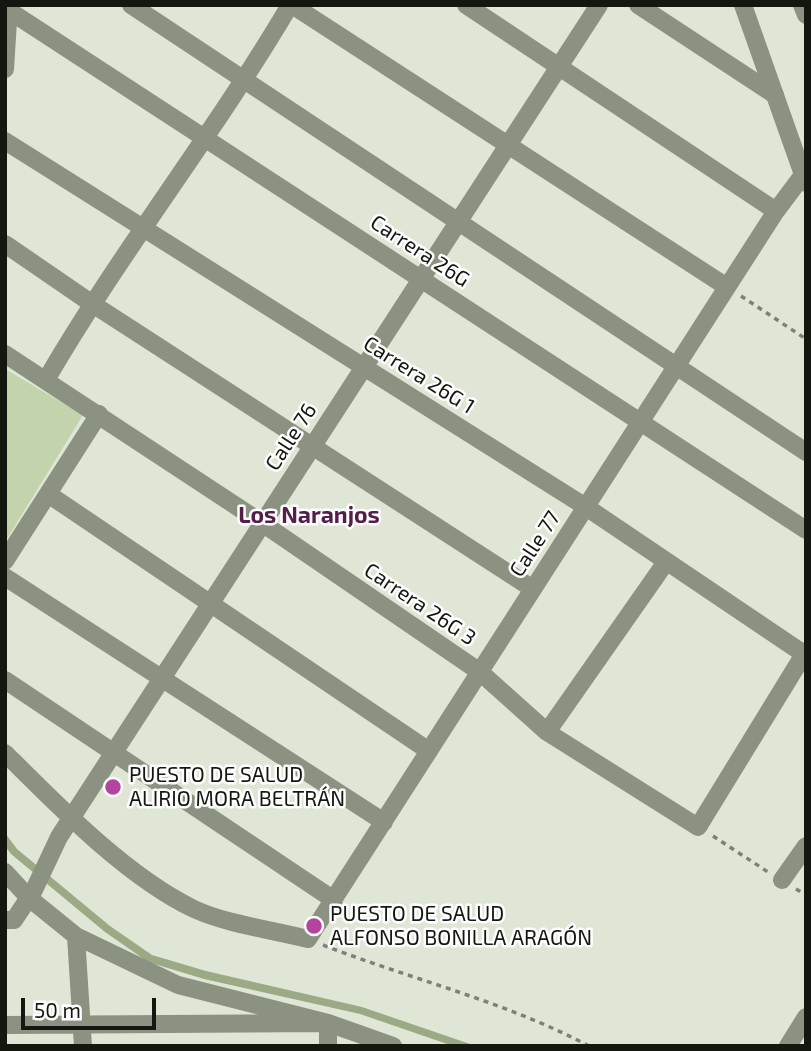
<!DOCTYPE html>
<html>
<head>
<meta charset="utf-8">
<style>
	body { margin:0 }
	#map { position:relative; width:811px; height:1051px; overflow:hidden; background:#e0e6d6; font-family:"Exo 2",sans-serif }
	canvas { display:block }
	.frame { position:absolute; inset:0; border:7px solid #141610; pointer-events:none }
	.scale { position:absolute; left:21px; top:998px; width:135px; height:32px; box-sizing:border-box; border:4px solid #141610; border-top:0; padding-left:9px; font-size:21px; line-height:24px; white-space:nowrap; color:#141610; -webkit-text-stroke:5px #fff; paint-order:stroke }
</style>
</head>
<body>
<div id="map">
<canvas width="811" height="1051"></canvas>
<div class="frame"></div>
<div class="scale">50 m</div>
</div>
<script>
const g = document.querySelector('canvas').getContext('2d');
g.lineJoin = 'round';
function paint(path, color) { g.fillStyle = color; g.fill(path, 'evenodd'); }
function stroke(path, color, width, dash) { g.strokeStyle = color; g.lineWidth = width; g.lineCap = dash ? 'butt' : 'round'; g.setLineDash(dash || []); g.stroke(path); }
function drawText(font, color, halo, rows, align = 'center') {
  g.font = font + ' "Exo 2",sans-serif'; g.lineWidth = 5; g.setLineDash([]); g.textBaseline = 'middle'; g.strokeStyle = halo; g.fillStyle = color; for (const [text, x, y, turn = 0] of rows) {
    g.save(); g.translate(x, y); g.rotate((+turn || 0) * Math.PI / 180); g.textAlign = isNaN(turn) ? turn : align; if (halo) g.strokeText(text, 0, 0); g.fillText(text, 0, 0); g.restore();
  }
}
paint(new Path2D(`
	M 5,369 L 83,415 L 5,542 Z`), '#c3d3ac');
paint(new Path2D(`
	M 5,833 L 17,849 L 110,926 L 152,955 L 206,971 L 362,1007 L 476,1046 L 453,1046 L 360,1014 L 204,979 L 148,962 L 105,932 L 11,854 L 5,846 Z`), '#9baa84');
stroke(new Path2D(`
	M 741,296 L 806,339
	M 713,836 L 768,872
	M 796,889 L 806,895
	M 323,945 C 413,980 504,1001 589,1046`), '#7d8276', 3.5, [5, 5]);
stroke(new Path2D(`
	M 131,5 L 806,452
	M 292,5 L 727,287
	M 466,5 L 776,211
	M 638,5 L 775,95
	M 8,10 L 806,530
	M 5,69 L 9,5
	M 5,141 L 586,507 L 804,654
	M 5,244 L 91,303 L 533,589
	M 5,354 L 262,523 L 480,672 L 547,732 L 698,827 L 806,651
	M 46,380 C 121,251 214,134 290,5
	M 48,494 L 429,751
	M 5,561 L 99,414
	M 5,577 L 384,822
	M 5,680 L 334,900
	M 547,732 L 666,562
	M 5,753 C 58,806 127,877 194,909 C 226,924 273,930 308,939 L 776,211 L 803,175
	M 5,872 L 29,898 L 76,936 L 178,985 L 328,1023 L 393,1046
	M 782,880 L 806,846
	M 5,920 L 14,920 L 34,890 L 59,837 L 599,5
	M 76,936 L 83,1046
	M 5,1025 L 328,1023 L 328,1046
	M 788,1046 L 806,1017`), '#8b9281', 18);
stroke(new Path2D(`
	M 743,5 L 806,183
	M 802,5 L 806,15`), '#8b9281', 18);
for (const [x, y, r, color] of [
	[113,787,9,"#b444a0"],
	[314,926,9,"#b444a0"]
]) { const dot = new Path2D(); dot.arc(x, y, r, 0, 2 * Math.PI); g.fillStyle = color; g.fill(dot); stroke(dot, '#fff', 2.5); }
drawText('21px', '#141610', '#fff', [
	["Carrera 26G",420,251,33],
	["Carrera 26G 1",419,375,32],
	["Calle 76",291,437,-57],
	["Calle 77",535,544,-57],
	["Carrera 26G 3",420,604,34]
]);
drawText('21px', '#141610', '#fff', [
	["PUESTO DE SALUD",129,775],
	["ALIRIO MORA BELTRÁN",129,799],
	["PUESTO DE SALUD",330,914],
	["ALFONSO BONILLA ARAGÓN",330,938]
], 'left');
drawText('bold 23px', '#541e4a', '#fff', [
	["Los Naranjos",309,515]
]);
</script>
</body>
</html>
